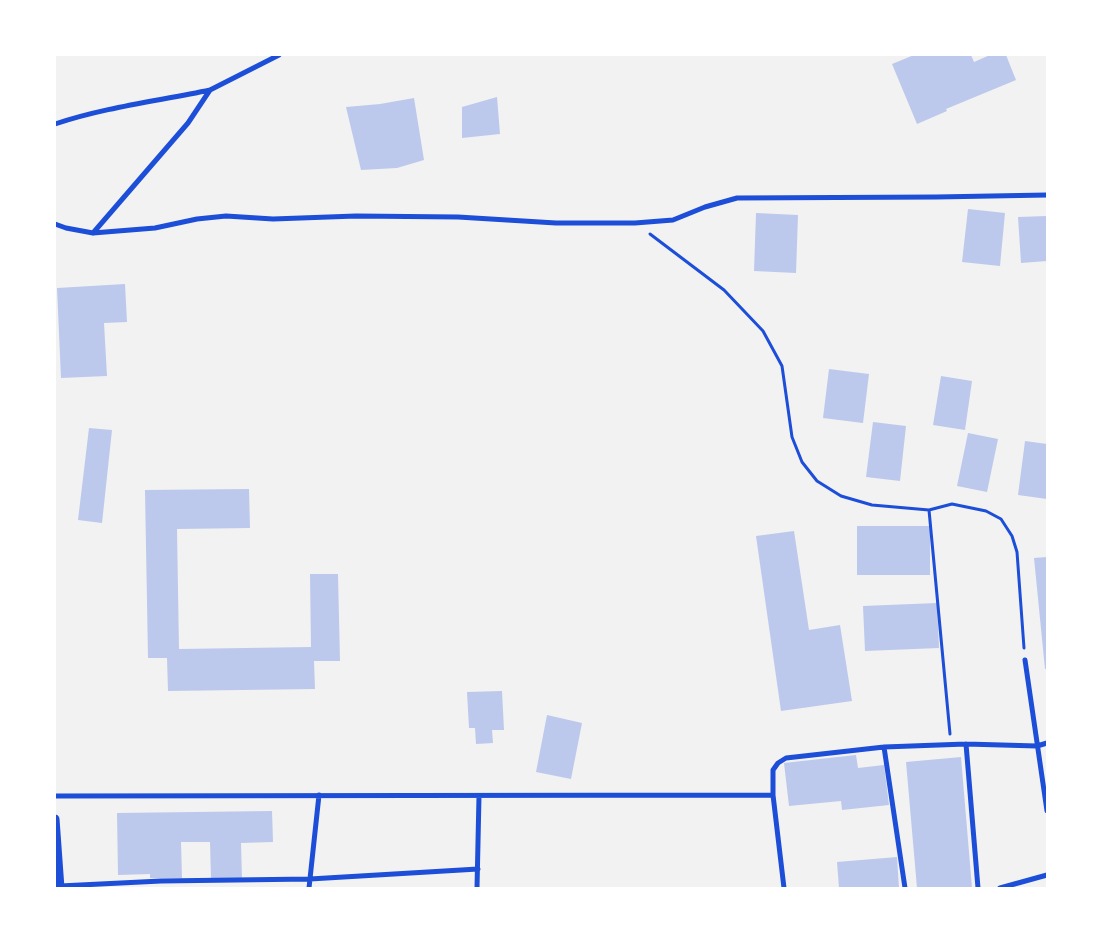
<!DOCTYPE html>
<html>
<head>
<meta charset="utf-8">
<style>
	body { margin:0 }
	#map { position:relative; width:1102px; height:943px; overflow:hidden; background:#f2f2f2; font-family:"Varela Round",sans-serif }
	canvas { display:block }
	.frame { position:absolute; inset:0; border:56px solid #fff; pointer-events:none }
</style>
</head>
<body>
<div id="map">
<canvas width="1102" height="943"></canvas>
<div class="frame"></div>
</div>
<script>
const g = document.querySelector('canvas').getContext('2d');
g.lineJoin = 'round';
function paint(path, color) { g.fillStyle = color; g.fill(path, 'evenodd'); }
function stroke(path, color, width, dash) { g.strokeStyle = color; g.lineWidth = width; g.lineCap = dash ? 'butt' : 'round'; g.setLineDash(dash || []); g.stroke(path); }
paint(new Path2D(`
	M 914,55 L 971,55 L 974,62 L 990,55 L 1006,55 L 1016,80 L 946,109 L 947,111 L 917,124 L 892,64 Z
	M 497,97 L 500,134 L 462,138 L 462,107 Z
	M 414,98 L 424,160 L 397,168 L 361,170 L 346,107 L 380,104 Z
	M 968,209 L 1005,213 L 1000,266 L 962,262 Z
	M 756,213 L 798,215 L 796,273 L 754,271 Z
	M 1047,216 L 1047,261 L 1021,263 L 1018,217 Z
	M 125,284 L 127,322 L 104,323 L 107,376 L 61,378 L 57,288 Z
	M 829,369 L 869,374 L 863,423 L 823,418 Z
	M 941,376 L 972,381 L 965,430 L 933,425 Z
	M 873,422 L 906,426 L 900,481 L 866,477 Z
	M 89,428 L 112,430 L 102,523 L 78,520 Z
	M 968,433 L 998,439 L 987,492 L 957,486 Z
	M 1025,441 L 1047,444 L 1047,499 L 1018,495 Z
	M 249,489 L 250,528 L 177,529 L 179,649 L 311,647 L 310,574 L 338,574 L 340,661 L 314,661 L 315,689 L 168,691 L 167,658 L 148,658 L 145,490 Z
	M 857,526 L 930,526 L 930,575 L 857,575 Z
	M 794,531 L 809,630 L 840,625 L 852,701 L 781,711 L 756,536 Z
	M 1047,557 L 1047,669 L 1045,669 L 1034,558 Z
	M 937,603 L 939,648 L 865,651 L 863,606 Z
	M 502,691 L 504,730 L 492,730 L 493,743 L 476,744 L 475,728 L 469,728 L 467,692 Z
	M 547,715 L 582,723 L 571,779 L 536,772 Z
	M 856,755 L 858,768 L 884,765 L 889,805 L 842,810 L 841,801 L 789,806 L 784,763 Z
	M 961,757 L 972,888 L 917,888 L 906,762 Z
	M 272,811 L 273,842 L 241,843 L 242,879 L 211,879 L 210,842 L 181,842 L 182,878 L 150,878 L 150,874 L 118,875 L 117,813 Z
	M 897,857 L 899,888 L 839,888 L 837,862 Z`), '#bdc9ec');
stroke(new Path2D(`
	M 650,234 L 724,290 L 763,331 L 782,366 L 792,437 L 802,462 L 817,481 L 841,496 L 872,505 L 929,510 L 952,504 L 986,511 L 1001,519 L 1012,536 L 1017,552 L 1024,648
	M 929,510 L 950,734`), '#1d4ed8', 3);
stroke(new Path2D(`
	M 55,124 C 106,107 158,101 210,90
	M 55,224 L 66,228 L 93,233 L 155,228 L 197,219 L 226,216 L 273,219 L 356,216 L 458,217 L 556,223 L 635,223 L 673,220 L 705,207 L 737,198 L 936,197 L 1047,195
	M 93,233 L 188,123 L 210,90 L 279,55
	M 1025,660 L 1047,811
	M 966,744 L 978,888
	M 884,747 L 905,888
	M 55,796 L 773,795
	M 60,886 L 161,881 L 310,879 L 478,869
	M 309,888 L 319,795
	M 477,888 L 479,796
	M 784,888 L 773,795 L 773,770 L 778,763 L 786,758 L 884,747 L 966,744 L 1037,746 L 1047,743
	M 1000,888 L 1047,875`), '#1d4ed8', 5);
stroke(new Path2D(`
	M 55,819 L 60,888`), '#1d4ed8', 9);
</script>
</body>
</html>
